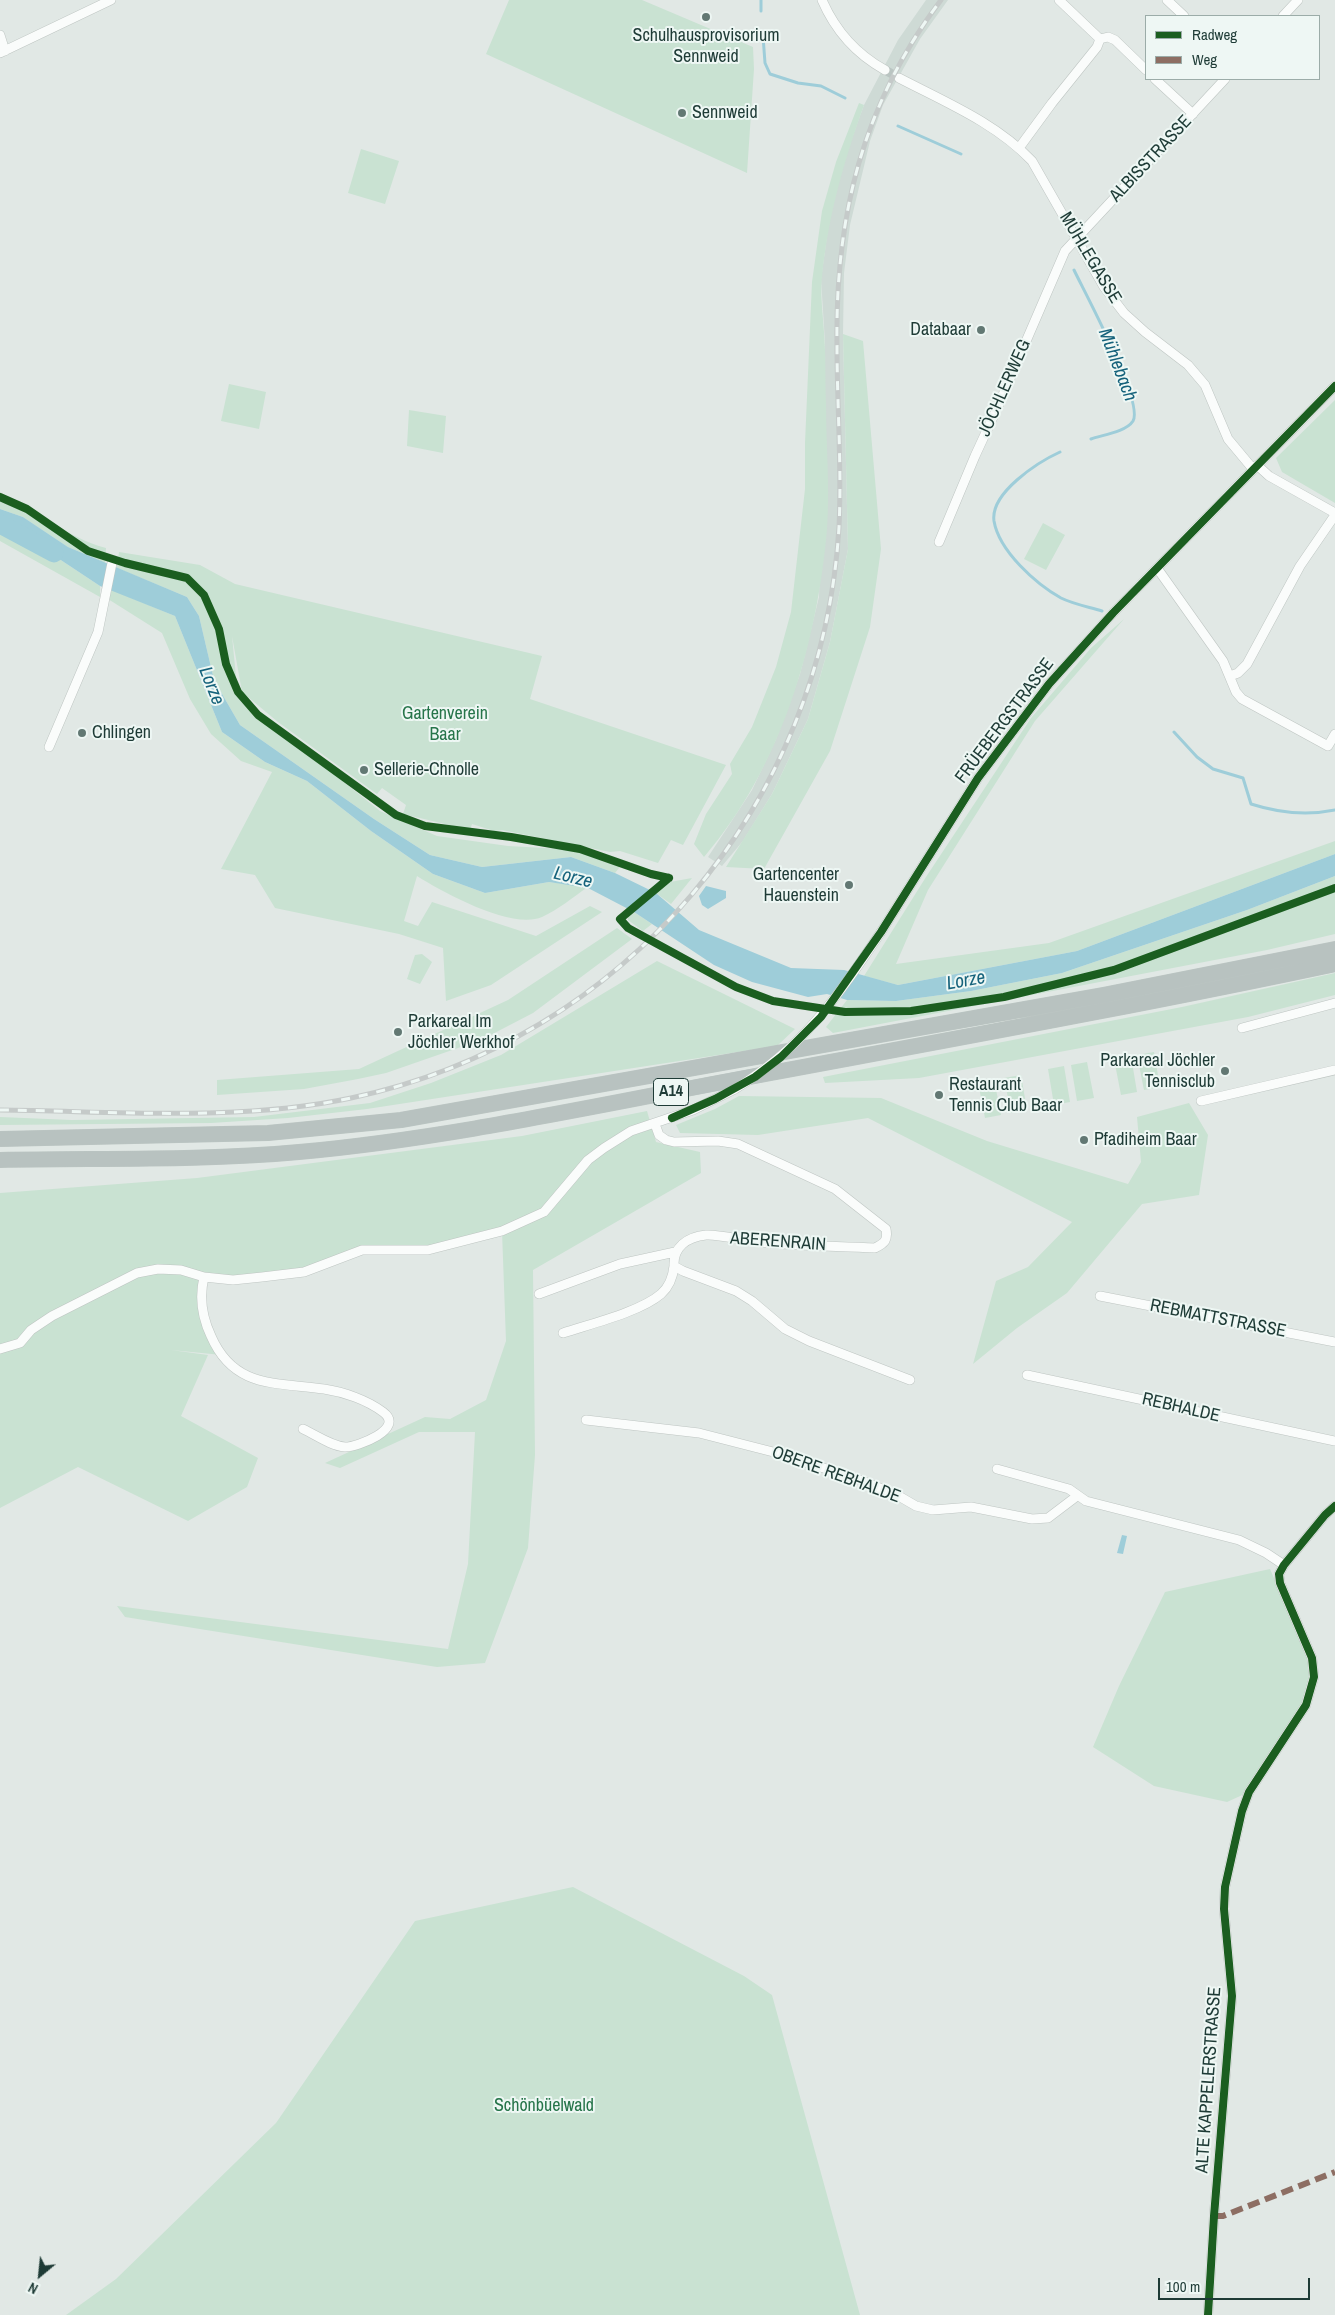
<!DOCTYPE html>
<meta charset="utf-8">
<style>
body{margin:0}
#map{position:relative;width:1335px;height:2315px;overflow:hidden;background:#e1e8e5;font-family:"Archivo Narrow",sans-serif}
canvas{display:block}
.legend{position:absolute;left:1145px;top:15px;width:175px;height:65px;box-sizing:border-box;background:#eef7f4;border:1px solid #9baca8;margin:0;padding:6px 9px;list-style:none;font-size:15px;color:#1e3b36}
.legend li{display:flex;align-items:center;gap:10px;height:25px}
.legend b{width:25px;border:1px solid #9baca8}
.north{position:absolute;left:15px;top:2250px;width:50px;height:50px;-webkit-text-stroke:4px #eef7f4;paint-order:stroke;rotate:208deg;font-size:14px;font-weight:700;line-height:20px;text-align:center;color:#1e3b36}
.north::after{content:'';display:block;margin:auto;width:18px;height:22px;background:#1e3b36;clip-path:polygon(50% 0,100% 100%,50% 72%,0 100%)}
.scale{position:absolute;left:1158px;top:2278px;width:152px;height:22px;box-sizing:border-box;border:2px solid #1e3b36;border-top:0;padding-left:6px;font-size:15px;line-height:18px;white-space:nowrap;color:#1e3b36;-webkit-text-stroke:4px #eef7f4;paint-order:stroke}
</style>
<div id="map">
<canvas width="1335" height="2315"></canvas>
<ul class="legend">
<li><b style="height:6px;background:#1b5e20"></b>Radweg</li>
<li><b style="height:6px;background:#8d6e63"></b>Weg</li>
</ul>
<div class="north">N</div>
<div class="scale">100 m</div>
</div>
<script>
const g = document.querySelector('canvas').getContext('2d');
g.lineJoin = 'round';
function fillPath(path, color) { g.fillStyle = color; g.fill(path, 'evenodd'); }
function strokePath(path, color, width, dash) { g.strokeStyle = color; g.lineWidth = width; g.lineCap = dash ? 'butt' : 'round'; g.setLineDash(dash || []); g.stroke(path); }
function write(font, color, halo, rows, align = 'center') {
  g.font = font + ' "Archivo Narrow",sans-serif'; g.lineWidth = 4; g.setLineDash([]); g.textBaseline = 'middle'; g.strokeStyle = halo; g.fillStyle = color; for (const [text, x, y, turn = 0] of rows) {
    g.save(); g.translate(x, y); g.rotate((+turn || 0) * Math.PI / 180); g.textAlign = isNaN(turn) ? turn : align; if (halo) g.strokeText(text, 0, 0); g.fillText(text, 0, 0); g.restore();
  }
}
fillPath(new Path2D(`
 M926 0H948L920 39 883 105 870 141 850 225 844 273 843 334 848 549 830 642 808 719 772 794 743 841 722 866 708 857 752 790 776 739 800 674 819 597 825 343 821 279 830 214 842 165 864 105 898 40Z`), '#cedad5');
fillPath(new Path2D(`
 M509 0H642L753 47 754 69 747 173 486 54Z
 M859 103 864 105C844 161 828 216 822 277 820 294 823 314 824 332 826 356 825 379 826 403 826 444 830 489 827 529 817 645 781 768 704 857L694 844 706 814 732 774 730 764 752 727 776 667 791 612 805 489V443L812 282 822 211 836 162Z
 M361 149 399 161 385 204 348 193Z
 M843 334 863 341 881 549 870 627 830 751 764 869 726 867 772 794 808 719 830 642 848 549Z
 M229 384 266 392 259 429 221 421Z
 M1335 400V503L1282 472 1276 458Z
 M409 410 446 416 443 453 407 446Z
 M0 493C35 510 68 538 106 548L105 563 68 547 23 517 0 509Z
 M1043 523 1065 535 1046 570 1024 559Z
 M0 526 26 537 100 586V597L0 541Z
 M119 552 200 565 235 584 542 656 530 699 726 765 683 845 671 840 658 863 620 851 610 852 502 830 494 831 472 824 470 830 403 814 406 805 382 788 377 794 278 722 242 692 232 636 238 697 380 811 414 826 437 836 508 846 581 850 623 863 615 873 571 857 482 867 430 855 374 819 240 725 214 680 199 616 187 597 117 568Z
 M112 590 175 616 222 732 265 762 307 781 371 831 433 874 485 893 549 882 588 887C573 897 558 910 542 917 512 930 444 893 417 876L404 921 418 926 432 902 536 936 590 906 602 912 491 985 446 1001 443 948 399 934 275 908 255 875 221 869 272 772 241 761 211 734 190 699 162 633 108 599Z
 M1124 619 1035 721 928 890 896 964 1049 943 1335 841V854L1077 951 898 985 864 976 926 877 1031 718 1091 648Z
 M1335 876V934L1267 950 833 1033 826 1027 847 1000 896 1001 971 991 1062 973 1247 910Z
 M692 878 671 904 656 893 670 882Z
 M634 912 652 924 643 931 628 920V917Z
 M617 928 632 939 533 1013 481 1040 386 1073 358 1079 304 1089 217 1095V1080L359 1069 508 1000Z
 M422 954 432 962 420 984 407 979 415 955Z
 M657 961 795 1029 777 1046 367 1109 288 1118 211 1123 0 1125V1117L72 1120 254 1117 370 1103 431 1083 501 1055Z
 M1335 973V995L1248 1017 919 1078 825 1083 823 1077 1182 1007Z
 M1154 1052 1160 1087 1144 1090 1137 1055Z
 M1131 1056 1137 1092 1121 1095 1114 1059Z
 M1087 1062 1094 1098 1077 1101 1071 1065Z
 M1064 1066 1070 1102 1054 1105 1048 1069Z
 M1021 1075 1027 1110 1011 1113 1004 1078Z
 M994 1079 1001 1115 985 1118 978 1082Z
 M739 1096 881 1098 987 1141 1128 1184 1141 1162 1137 1117 1189 1103 1208 1135 1199 1195 1142 1204 1067 1293 1017 1328 973 1364 996 1281 1028 1267 1072 1222 868 1118 758 1135 680 1133 676 1125 715 1109Z
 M647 1111 656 1142 700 1152 701 1173 533 1270 535 1455 528 1548 485 1663 437 1667 125 1617 117 1606 448 1649 468 1564 475 1432H419L340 1468 325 1463 425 1417 450 1419 486 1400 506 1341 502 1231 448 1245 362 1250 304 1272 204 1277 202 1309 222 1355 171 1350 208 1355 181 1416 258 1458 247 1487 188 1521 78 1467 0 1508V1193L197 1178 522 1136Z
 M1270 1569 1317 1678 1249 1792 1227 1802 1154 1786 1093 1747 1119 1686 1165 1592Z
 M573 1887 744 1976 772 1995 860 2315H66L116 2279 276 2123 415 1921Z`), '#c9e2d2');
fillPath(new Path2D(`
 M0 509 23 517 68 547 187 597 199 616 214 680 240 725 374 819 430 855 482 867 571 857 615 873 656 893 699 930 791 968 844 970 898 985 1077 951 1335 854V876L1247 910 1062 973 971 991 896 1001 847 1000 827 994 808 997 752 982 714 965 634 912 588 888 549 882 485 893 433 874 371 831 307 781 265 762 222 732 175 616 100 586 26 537 0 526Z
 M706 886 726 891V898L708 909 702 905 699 896Z
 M1122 1535 1127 1536 1123 1554 1117 1553Z`), '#9ecdd9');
strokePath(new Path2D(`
 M761 0V11
 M763 36 765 63 770 74 798 83 821 86 845 98
 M898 126 961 154
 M1074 270C1085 293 1144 402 1133 421 1126 432 1102 435 1091 439
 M1060 452C1038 462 990 493 994 521 999 551 1036 584 1061 598 1073 604 1089 607 1102 611
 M1174 732 1197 757 1213 769 1243 778 1251 804C1279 813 1306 816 1335 810`), '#9ecdd9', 3);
strokePath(new Path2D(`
 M0 524 54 553`), '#9ecdd9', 19);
strokePath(new Path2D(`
 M885 70 899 78`), '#bac5c2', 9, [9, 4.5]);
const minor = new Path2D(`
 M822 0C835 30 856 54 885 70
 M1059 0 1100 39 1108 37 1115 40 1146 70
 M1167 0 1184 16
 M1283 16 1298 0
 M0 35 5 51
 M0 53 111 0
 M899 78C945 102 996 123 1032 161L1104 287 1124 313 1145 332 1188 365 1205 385 1228 439 1253 469
 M1155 79 1193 114
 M1019 148 1052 103 1097 47 1100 39
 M1257 465 1269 476 1335 513
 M939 542 975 456 999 404 1065 251 1225 79
 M1157 568 1223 661 1236 692 1242 699 1328 746 1335 734
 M1230 676 1238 673 1247 664 1300 566 1335 515
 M49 747 98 632 112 563
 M881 932 978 778 1049 684 1113 613 1335 386
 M1242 1028 1335 1003
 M1201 1101 1335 1070
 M655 1124 659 1135 666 1140 674 1142 718 1141 738 1144 835 1189 886 1229C888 1240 885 1243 875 1248 837 1246 798 1246 759 1242 744 1241 719 1234 706 1235 687 1237 673 1247 674 1266L683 1271 736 1291 752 1301 785 1329 809 1341 910 1380
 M204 1277C199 1298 202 1317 211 1336 234 1389 276 1382 324 1389 344 1392 367 1400 383 1412 406 1429 357 1447 345 1447 331 1446 316 1435 303 1429
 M539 1294 620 1264 675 1252
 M1100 1296 1335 1342
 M563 1333C590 1324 640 1312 661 1294 669 1287 673 1276 674 1266
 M0 1349 20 1343 31 1330 52 1316 137 1273 158 1269 181 1270 204 1277 233 1280 262 1277 304 1272 362 1250H428L502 1231 544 1212 588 1160 604 1148 631 1131 693 1110 735 1089
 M1027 1375 1335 1441
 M586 1420 699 1433 781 1454 857 1479 897 1495 916 1506 933 1510 971 1507 1032 1519 1048 1518 1077 1496
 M997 1469 1069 1489 1086 1501 1239 1540 1266 1553 1284 1565
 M1208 2315 1214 2216 1232 1996 1224 1909 1225 1887 1242 1811 1249 1792 1306 1705 1314 1677 1312 1658 1280 1583 1279 1574 1284 1565 1325 1515 1335 1506`);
const motorway = new Path2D(`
 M0 1139 268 1133 401 1120 1104 995 1335 949
 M0 1160C100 1158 200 1161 299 1152 452 1138 603 1104 755 1076 948 1040 1142 1005 1335 964`);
strokePath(minor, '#bec5c2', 10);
strokePath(motorway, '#bbc5c2', 16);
strokePath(minor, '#fafcfb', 9);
strokePath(motorway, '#b8c2c0', 15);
const rail = new Path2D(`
 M0 1110C115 1111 238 1122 351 1098 624 1041 823 804 839 527 842 467 837 407 837 346 835 217 862 105 941 0`);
strokePath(rail, '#c5cac9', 5);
strokePath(rail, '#eef7f4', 3, [9]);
const minorBridge = new Path2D(`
 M735 1089C804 1047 837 997 881 932`);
strokePath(minorBridge, '#bec5c2', 10, []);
strokePath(minorBridge, '#fafcfb', 9);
strokePath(new Path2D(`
 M1214 2216H1223L1335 2172`), '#8d6e63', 6, [12, 6]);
strokePath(new Path2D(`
 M0 497 27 509 88 551 125 563 187 578 204 595 219 629 226 664 238 692 258 715 396 815 425 826 511 837 580 849 651 874 669 878
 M669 878 620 919 628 928 736 987 773 1001 845 1012 911 1011 1004 997 1114 970 1335 888
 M672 1118 715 1099 755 1077 781 1057 821 1017 881 932 978 778 1049 684 1113 613 1335 386
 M1208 2315 1214 2216 1232 1996 1224 1909 1225 1887 1242 1811 1249 1792 1306 1705 1314 1677 1312 1658 1280 1583 1279 1574 1284 1565 1325 1515 1335 1506`), '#1b5e20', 8);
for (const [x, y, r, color] of [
 [706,17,5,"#627873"],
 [682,113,5,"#627873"],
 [981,330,5,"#627873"],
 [82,733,5,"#627873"],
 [364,770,5,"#627873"],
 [849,885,5,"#627873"],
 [398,1032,5,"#627873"],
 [1225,1071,5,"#627873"],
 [939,1095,5,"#627873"],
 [1084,1140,5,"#627873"]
]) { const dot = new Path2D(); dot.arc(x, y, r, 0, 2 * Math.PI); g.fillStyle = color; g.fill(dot); strokePath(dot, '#eef7f4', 2); }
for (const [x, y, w] of [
 [671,1092,35]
]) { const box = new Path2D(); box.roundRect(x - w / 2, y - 13.5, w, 27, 4); g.fillStyle = '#eef7f4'; g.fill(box); strokePath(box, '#1e3b36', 1); }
write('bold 16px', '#1e3b36', null, [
 ["A14",671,1092]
]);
write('18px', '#1e3b36', '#eef7f4', [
 ["Schulhausprovisorium",706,36,"center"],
 ["Sennweid",706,57,"center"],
 ["Sennweid",692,113],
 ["Databaar",971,330,"right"],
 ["Chlingen",92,733],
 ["Sellerie-Chnolle",374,770],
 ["Gartencenter",839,875,"right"],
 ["Hauenstein",839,896,"right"],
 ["Parkareal Im",408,1022],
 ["Jöchler Werkhof",408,1043],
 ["Parkareal Jöchler",1215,1061,"right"],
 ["Tennisclub",1215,1082,"right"],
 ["Restaurant",949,1085],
 ["Tennis Club Baar",949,1106],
 ["Pfadiheim Baar",1094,1140]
], 'left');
write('18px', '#1e3b36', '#eef7f4', [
 ["ALBISSTRASSE",1151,159,-47],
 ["MÜHLEGASSE",1090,258,59],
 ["JÖCHLERWEG",1005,388,-66],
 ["FRÜEBERGSTRASSE",1005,721,-53],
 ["ABERENRAIN",778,1242,4],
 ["REBMATTSTRASSE",1218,1319,11],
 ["REBHALDE",1181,1408,13],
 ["OBERE REBHALDE",836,1475,20],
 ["ALTE KAPPELERSTRASSE",1209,2080,-86]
]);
write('18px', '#26754a', '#eef7f4', [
 ["Gartenverein",445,714],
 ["Baar",445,735],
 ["Schönbüelwald",544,2106]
]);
write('italic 19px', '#15627b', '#eef7f4', [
 ["Mühlebach",1117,365,69],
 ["Lorze",211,686,68],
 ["Lorze",573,878,14],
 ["Lorze",966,981,-10]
]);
</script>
